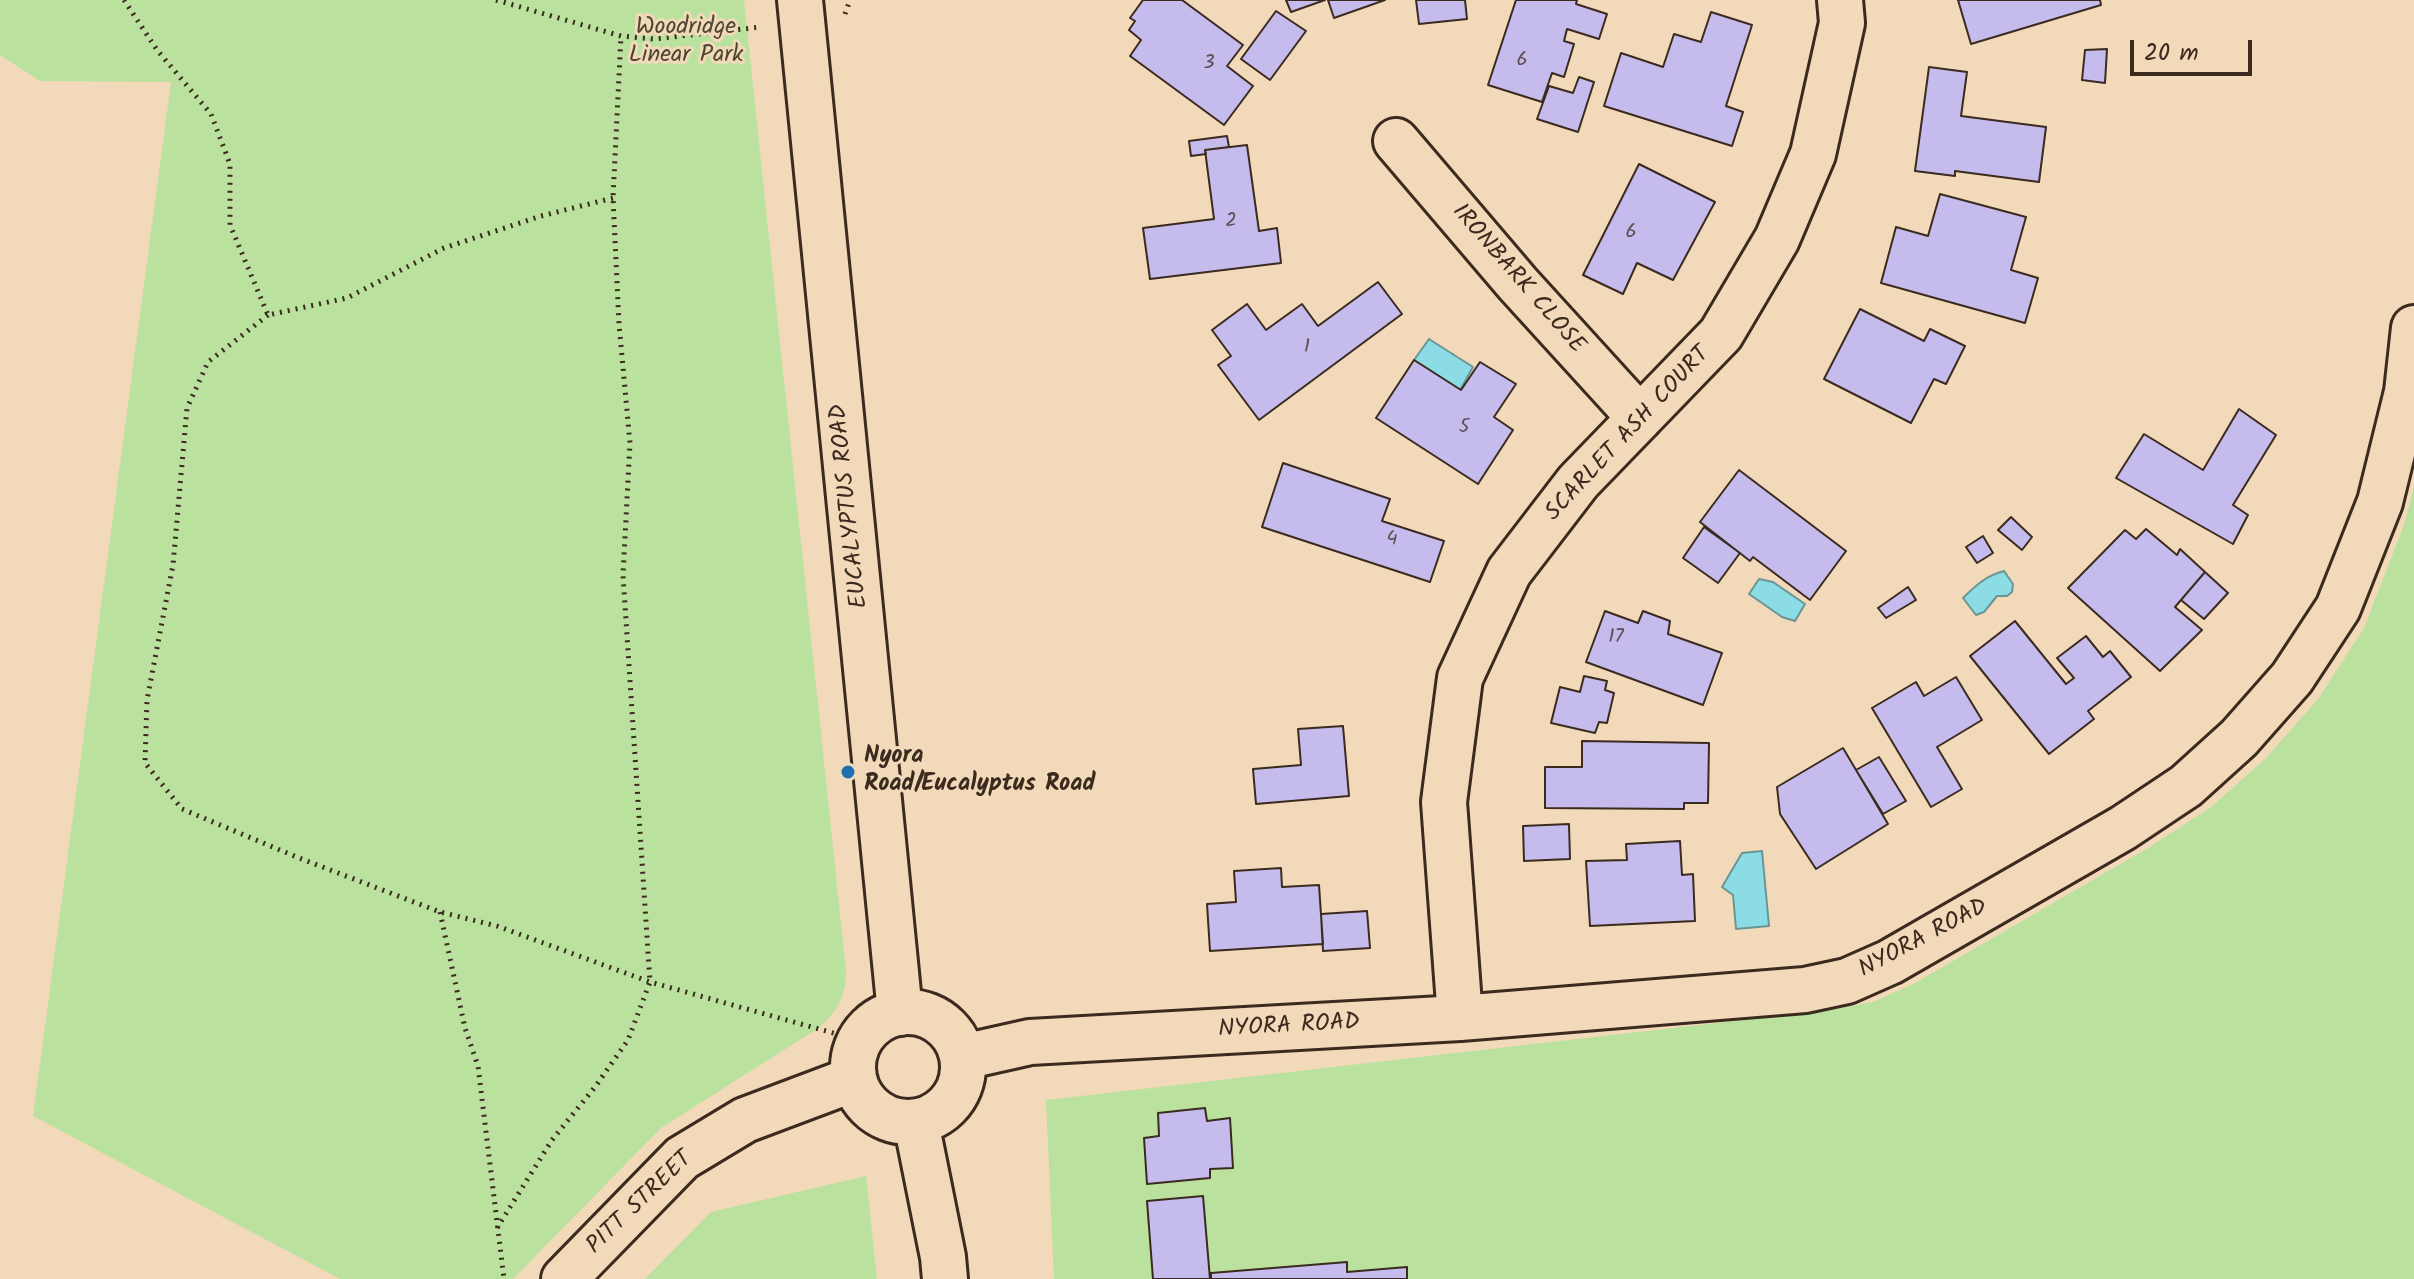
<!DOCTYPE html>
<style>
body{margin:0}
#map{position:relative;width:2414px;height:1279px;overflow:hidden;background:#f2d9ba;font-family:Kalam,sans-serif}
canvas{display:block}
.scale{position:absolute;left:2130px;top:40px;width:122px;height:36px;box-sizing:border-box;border:4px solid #3b2a1e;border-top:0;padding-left:10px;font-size:24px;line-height:28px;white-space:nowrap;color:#3b2a1e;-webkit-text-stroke:6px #f2d9ba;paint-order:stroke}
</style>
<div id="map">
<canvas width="2414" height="1279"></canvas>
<div class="scale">20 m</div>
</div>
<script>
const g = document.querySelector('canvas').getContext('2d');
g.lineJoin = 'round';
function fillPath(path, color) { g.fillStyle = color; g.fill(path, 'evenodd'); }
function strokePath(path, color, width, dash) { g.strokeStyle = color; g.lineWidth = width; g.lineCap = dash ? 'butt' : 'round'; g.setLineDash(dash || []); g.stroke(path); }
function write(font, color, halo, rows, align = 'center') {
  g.font = font + ' Kalam,sans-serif'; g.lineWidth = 6; g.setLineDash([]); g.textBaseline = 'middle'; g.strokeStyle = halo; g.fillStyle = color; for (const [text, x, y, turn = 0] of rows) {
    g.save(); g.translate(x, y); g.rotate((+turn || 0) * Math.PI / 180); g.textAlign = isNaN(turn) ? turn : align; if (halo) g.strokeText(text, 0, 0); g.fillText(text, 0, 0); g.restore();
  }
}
fillPath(new Path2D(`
 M0 0H744L846 971C846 996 838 1010 820 1027L661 1128 513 1279H340L33 1116 171 82 40 81 0 55Z
 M2414 486V1279H1054L1046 1100 1830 1010 1873 1002 1915 983 2148 848 2211 807 2265 759 2318 699 2364 628 2405 522Z
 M866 1176 877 1279H645L711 1212Z`), '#bae29e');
const water = new Path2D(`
 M1429 339 1473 367 1460 390 1414 360Z
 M2004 571 2013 584 2012 592 2007 596H1997L1984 612 1976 615 1963 598C1975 586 1987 575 2004 571Z
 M1759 579 1773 582 1805 604 1795 621 1782 617 1749 594Z
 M1762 851 1769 926 1736 929 1733 895 1722 887 1742 853Z`);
fillPath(water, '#8bdce4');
strokePath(water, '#6b9595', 2);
const building = new Path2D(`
 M1143 0H1182L1243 45 1227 66 1253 86 1224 125 1130 56 1141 40 1129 30 1135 21 1130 18Z
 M1286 0H1325L1291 12Z
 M1328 0H1385L1334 18Z
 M1416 0H1465L1467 19 1419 24Z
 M1516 0H1577L1576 4 1607 14 1599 39 1567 29 1564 41 1574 44 1564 77 1552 73 1542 102 1488 85Z
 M1958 0H2100L2101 5 1971 44Z
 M1276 11 1306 31 1270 80 1241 59Z
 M1711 12 1752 25 1726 106 1743 112 1732 146 1604 106 1621 53 1663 67 1674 34 1701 42Z
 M2107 49 2105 83 2082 80 2085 50Z
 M1929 67 1967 72 1961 116 2046 127 2039 182 1955 171V176L1915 171Z
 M1579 77 1594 82 1578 132 1537 119 1549 86 1573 93Z
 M1227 136 1229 147 1205 150 1206 154 1191 156 1189 141Z
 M1247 145 1259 231 1277 228 1281 263 1150 279 1143 228 1214 219 1205 150Z
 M1639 164 1715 202 1673 280 1637 263 1623 294 1583 275Z
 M1940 194 2026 217 2011 270 2038 278 2025 323 1881 283 1896 227 1928 236Z
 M1378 282 1402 314 1259 420 1218 365 1231 356 1212 330 1247 304 1266 330 1302 304 1318 326Z
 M1860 309 1924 341 1930 329 1965 346 1946 384 1934 379 1911 423 1824 379Z
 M1414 360 1461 390 1480 362 1516 384 1494 417 1513 430 1478 484 1376 418Z
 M2239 409 2276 435 2233 505 2248 515 2233 544 2116 478 2144 434 2203 470Z
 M1283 463 1390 499 1382 521 1444 541 1430 582 1262 527Z
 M1739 470 1846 551 1810 600 1753 557 1750 561 1700 522Z
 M2011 517 2032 537 2022 550 1998 530Z
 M1704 527 1740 553 1718 583 1683 558Z
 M2146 529 2177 555 2180 549 2205 572 2175 607 2202 630 2160 671 2068 588 2125 530 2136 539Z
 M1983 536 1993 553 1977 563 1966 547Z
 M2205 572 2228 593 2204 619 2181 600Z
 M1908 587 1916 600 1886 618 1878 608Z
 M1605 611 1638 623 1643 611 1670 621 1668 634 1722 653 1703 705 1586 662Z
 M2015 621 2066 684 2074 678 2057 658 2086 636 2103 657 2110 651 2131 677 2088 711 2094 719 2049 754 1970 656Z
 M1584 676 1607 681 1605 690 1614 693 1607 723 1599 722 1595 733 1551 723 1560 687 1580 692Z
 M1956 677 1982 720 1937 747 1962 789 1931 807 1872 708 1916 682 1924 696Z
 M1343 726 1349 796 1256 804 1253 769 1301 765 1298 729Z
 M1582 741 1709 743 1708 803H1684V809L1545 808V767H1582Z
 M1843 748 1888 824 1816 869 1780 814 1777 787Z
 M1879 757 1906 801 1883 814 1856 770Z
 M1569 824 1570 859 1524 861 1523 826Z
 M1680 841 1682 875 1693 874 1695 921 1590 926 1586 861 1627 860 1626 844Z
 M1281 868 1282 887 1319 885 1323 944 1210 951 1207 904 1236 902 1234 871Z
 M1367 911 1370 948 1323 951 1321 914Z
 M1205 1108 1207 1121 1230 1118 1233 1168 1210 1169V1178L1147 1184 1144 1138 1159 1136 1158 1113Z
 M1203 1196 1210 1279H1153L1147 1201Z
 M1347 1262V1272L1407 1267V1279H1211V1273Z`);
fillPath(building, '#c5bbed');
strokePath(building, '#3b2a1e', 2);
const minor = new Path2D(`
 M1396 141 1518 284 1640 418
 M1460 1018 1444 802 1460 678 1509 572 1578 482 1721 334 1777 239 1813 154 1842 23 1840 0
 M963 1057 1030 1042 1460 1018 1805 990 1847 981 1890 962 2123 828 2186 786 2239 738 2292 678 2338 608 2380 502 2407 392 2414 328`);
const tertiary = new Path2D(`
 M800 0 900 1013
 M853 1067a55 55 0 1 1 110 0a55 55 0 1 1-110 0Z
 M916 1122 943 1257 945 1279
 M564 1279 682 1158 745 1120 854 1079`);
strokePath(minor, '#3b2a1e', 50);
strokePath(tertiary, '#3b2a1e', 50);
strokePath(new Path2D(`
 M124 0 157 50 211 114 230 164V225L268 315 347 298 444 248 541 216 613 198
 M496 0 621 36 654 39 761 27
 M845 14 850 0
 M268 315 208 362 187 408 173 565 147 700 145 763 182 809 299 858 440 912 497 926 650 982 844 1036
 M440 912 465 1028 478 1066 504 1279
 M497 1228 552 1140 595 1087 628 1040 650 982 623 575 630 443 619 324 613 198 621 36`), '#3b2a1e', 5, [2, 6]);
strokePath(minor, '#f2d9ba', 44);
strokePath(tertiary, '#f2d9ba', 44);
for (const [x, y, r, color] of [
 [848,772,8,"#1f6fb2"]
]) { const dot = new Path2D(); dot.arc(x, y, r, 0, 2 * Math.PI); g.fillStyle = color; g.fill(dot); strokePath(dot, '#f2d9ba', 3); }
write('20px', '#5e4e52', null, [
 ["6",1522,62],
 ["3",1209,65],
 ["2",1231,223],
 ["6",1631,234],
 ["1",1307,349],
 ["5",1464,429],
 ["4",1392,541],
 ["17",1616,639]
]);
write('24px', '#4e4631', '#f2d9ba', [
 ["Woodridge",686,29],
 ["Linear Park",686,57]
]);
write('24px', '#3b2a1e', '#f2d9ba', [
 ["IRONBARK CLOSE",1517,280,49],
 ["SCARLET ASH COURT",1629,435,-47],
 ["EUCALYPTUS ROAD",851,506,-96],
 ["NYORA ROAD",1924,940,-28],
 ["NYORA ROAD",1289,1028,-3],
 ["PITT STREET",641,1204,-44]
]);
write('bold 24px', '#3b2a1e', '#f2d9ba', [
 ["Nyora",864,758],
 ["Road/Eucalyptus Road",864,786]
], 'left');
</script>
